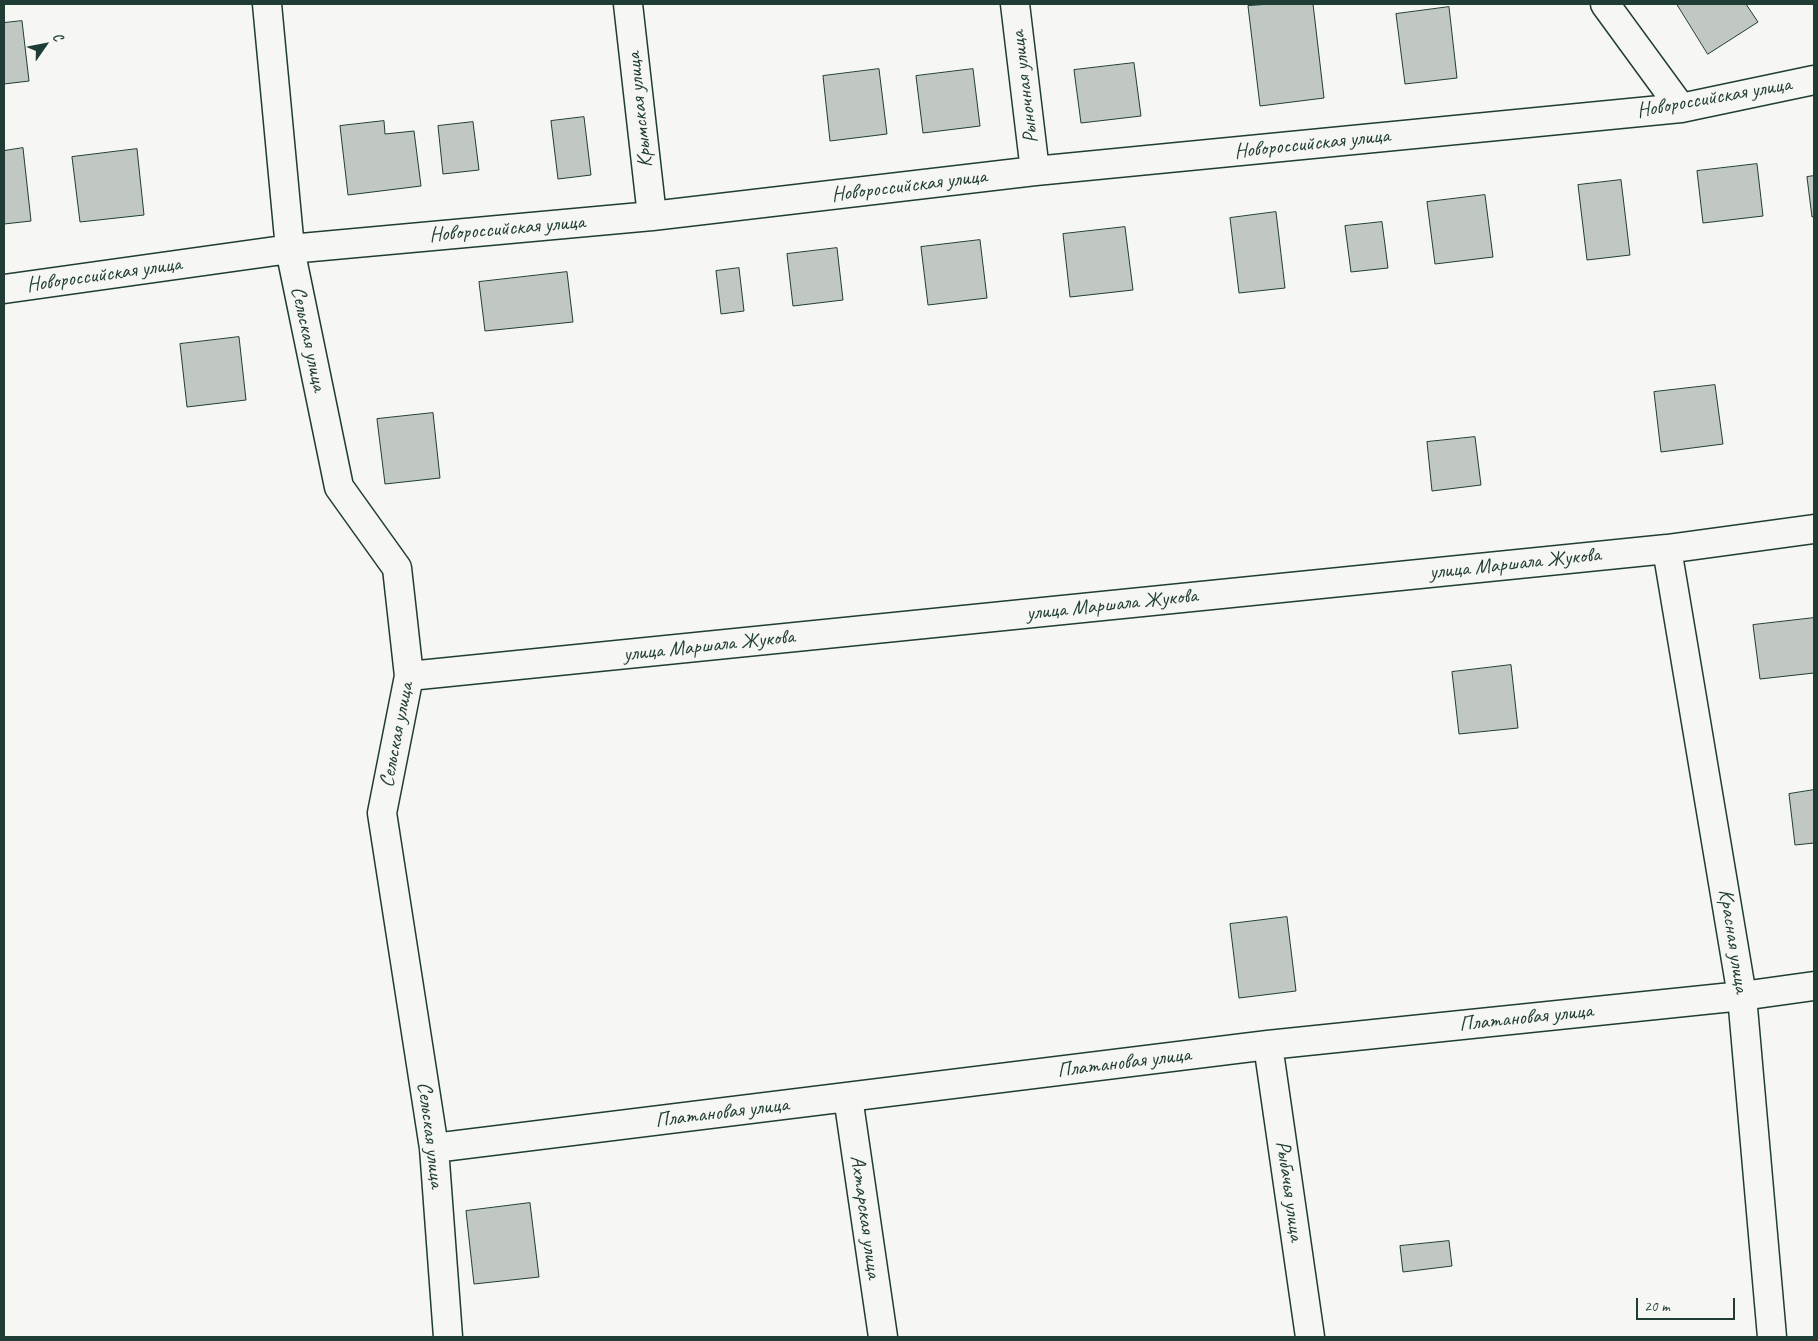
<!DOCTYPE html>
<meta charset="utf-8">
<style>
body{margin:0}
#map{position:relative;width:1818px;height:1341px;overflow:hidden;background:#f6f6f2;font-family:Caveat,sans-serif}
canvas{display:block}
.frame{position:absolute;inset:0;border:5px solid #1f3d34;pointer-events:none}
.north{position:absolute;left:20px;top:20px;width:50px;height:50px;-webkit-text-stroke:4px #f6f6f2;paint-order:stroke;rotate:57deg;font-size:14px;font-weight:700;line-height:20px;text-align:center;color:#1f3d34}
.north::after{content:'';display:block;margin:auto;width:18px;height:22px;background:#1f3d34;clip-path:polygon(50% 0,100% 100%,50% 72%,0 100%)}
.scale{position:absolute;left:1636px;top:1298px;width:99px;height:22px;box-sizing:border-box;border:2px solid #1f3d34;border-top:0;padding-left:6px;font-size:15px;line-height:18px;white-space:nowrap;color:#1f3d34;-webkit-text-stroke:4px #f6f6f2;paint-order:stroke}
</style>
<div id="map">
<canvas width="1818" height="1341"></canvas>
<div class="frame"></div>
<div class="north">С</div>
<div class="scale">20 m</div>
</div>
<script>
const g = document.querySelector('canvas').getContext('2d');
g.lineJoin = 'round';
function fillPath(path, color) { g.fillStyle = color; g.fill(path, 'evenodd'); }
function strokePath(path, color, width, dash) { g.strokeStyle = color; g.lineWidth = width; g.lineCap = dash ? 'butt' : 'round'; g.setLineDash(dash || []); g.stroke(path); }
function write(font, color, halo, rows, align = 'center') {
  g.font = font + ' Caveat,sans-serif'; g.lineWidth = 4; g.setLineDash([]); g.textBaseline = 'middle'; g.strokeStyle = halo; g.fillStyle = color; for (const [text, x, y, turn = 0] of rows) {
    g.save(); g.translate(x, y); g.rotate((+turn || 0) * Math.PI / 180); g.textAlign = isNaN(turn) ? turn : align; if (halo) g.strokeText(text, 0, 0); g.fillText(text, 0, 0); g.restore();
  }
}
const building = new Path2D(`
 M1271 4H1313L1324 98 1260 106 1248 6Z
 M1677 4H1746L1758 22 1708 54Z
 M1449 7 1457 78 1405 84 1396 14Z
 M22 21 29 81 4 84V23Z
 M1134 63 1141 116 1081 123 1074 70Z
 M879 69 887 134 830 141 823 76Z
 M973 69 980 126 923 133 916 76Z
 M584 117 591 175 558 179 551 121Z
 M384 121 385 134 414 131 421 186 348 195 340 126Z
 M473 122 479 170 443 174 438 126Z
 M23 148 31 221 4 224V151Z
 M137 149 144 215 80 222 72 157Z
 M1757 164 1763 216 1703 223 1697 171Z
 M1814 176V216L1812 217 1807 177Z
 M1621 180 1630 255 1587 260 1578 185Z
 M1485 195 1493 257 1435 264 1427 202Z
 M1276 212 1285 288 1239 293 1230 218Z
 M1382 222 1388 268 1351 272 1345 226Z
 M1125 227 1133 290 1070 297 1063 234Z
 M980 240 987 298 928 305 921 247Z
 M837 248 843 300 793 306 787 254Z
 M739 268 744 311 721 314 716 271Z
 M567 272 573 322 485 331 479 282Z
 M239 337 246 400 187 407 180 344Z
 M1715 385 1723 444 1661 452 1654 392Z
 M433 413 440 478 385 484 377 419Z
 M1475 437 1481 485 1432 491 1427 442Z
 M1814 618V673L1760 679 1753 625Z
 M1511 665 1518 728 1459 734 1452 672Z
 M1814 790V843L1795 845 1789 794Z
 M1287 917 1296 991 1239 998 1230 924Z
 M530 1203 539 1277 474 1284 466 1211Z
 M1449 1241 1452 1266 1403 1272 1400 1246Z`);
fillPath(building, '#c1c8c3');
strokePath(building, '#1f3d34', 1);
const minor = new Path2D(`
 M267 4 290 249 339 487 397 568 409 676 382 813 434 1148 448 1337
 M628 4 652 216
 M1015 4 1035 171
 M1605 4 1681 108
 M4 289 290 249 652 216 1035 171 1681 108 1814 80
 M1667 549 1742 996 1772 1337
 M409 676 1667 549 1814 529
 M1268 1045 1310 1337
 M848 1097 883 1337
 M434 1148 1268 1045 1742 996 1814 986`);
strokePath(minor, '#1f3d34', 31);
strokePath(minor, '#f6f6f2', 28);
write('21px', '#1f3d34', '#f6f6f2', [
 ["Рыночная улица",1025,87,-97],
 ["Новороссийская улица",1714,98,-10],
 ["Крымская улица",640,110,-96],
 ["Новороссийская улица",1312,144,-6],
 ["Новороссийская улица",909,186,-7],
 ["Новороссийская улица",507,229,-5],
 ["Новороссийская улица",104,275,-8],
 ["Сельская улица",308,339,78],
 ["улица Маршала Жукова",1515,564,-6],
 ["улица Маршала Жукова",1112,605,-6],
 ["улица Маршала Жукова",709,646,-6],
 ["Сельская улица",397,735,-79],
 ["Красная улица",1733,941,81],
 ["Платановая улица",1526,1018,-6],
 ["Платановая улица",1124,1063,-7],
 ["Платановая улица",722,1113,-7],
 ["Сельская улица",430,1135,83],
 ["Рыбачья улица",1289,1191,82],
 ["Ахтарская улица",865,1217,82]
]);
</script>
